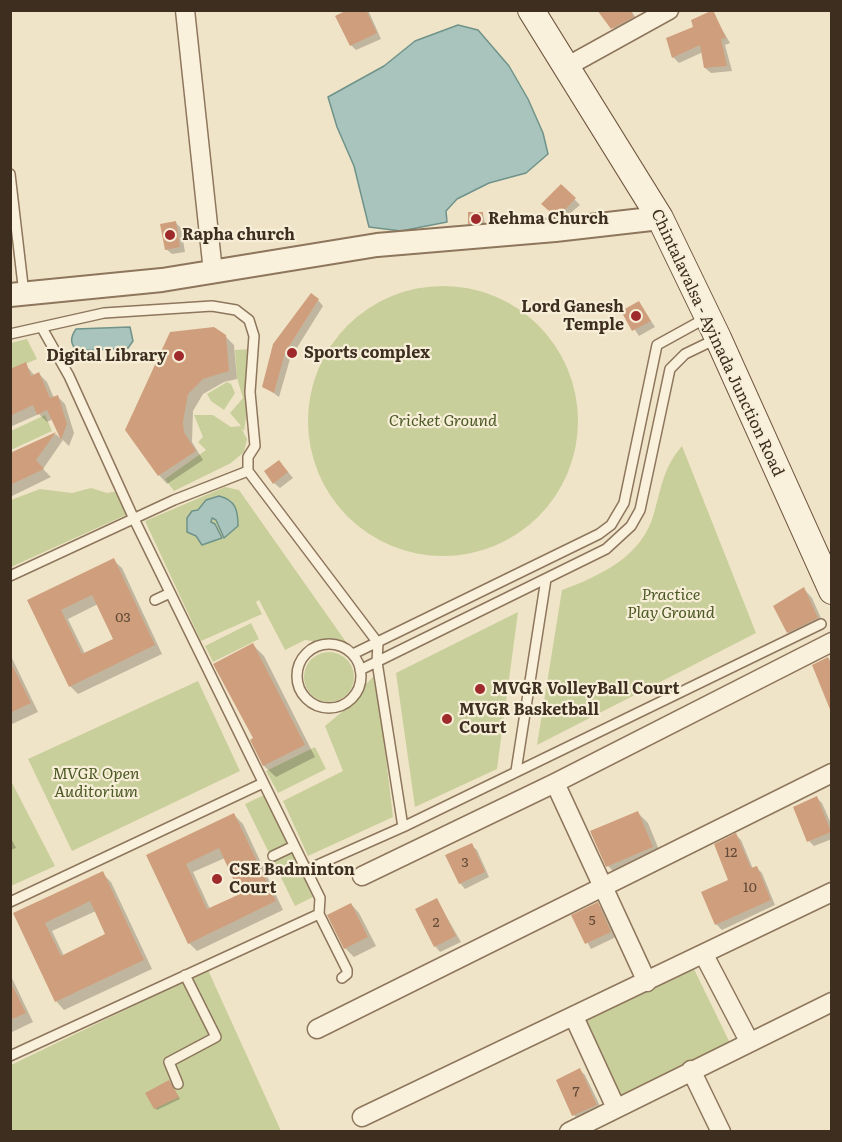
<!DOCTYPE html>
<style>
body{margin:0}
#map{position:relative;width:842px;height:1142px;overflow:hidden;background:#f0e4c8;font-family:Literata,serif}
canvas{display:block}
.frame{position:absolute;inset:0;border:12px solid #3d2e20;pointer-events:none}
</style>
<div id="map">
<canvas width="842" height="1142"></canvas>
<div class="frame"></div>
</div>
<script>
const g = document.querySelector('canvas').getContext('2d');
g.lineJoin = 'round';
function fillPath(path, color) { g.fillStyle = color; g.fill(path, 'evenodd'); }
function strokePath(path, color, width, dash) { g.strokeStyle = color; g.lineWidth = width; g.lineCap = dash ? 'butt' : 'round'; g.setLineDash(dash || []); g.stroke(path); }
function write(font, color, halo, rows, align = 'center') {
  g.font = font + ' Literata,serif'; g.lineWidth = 4.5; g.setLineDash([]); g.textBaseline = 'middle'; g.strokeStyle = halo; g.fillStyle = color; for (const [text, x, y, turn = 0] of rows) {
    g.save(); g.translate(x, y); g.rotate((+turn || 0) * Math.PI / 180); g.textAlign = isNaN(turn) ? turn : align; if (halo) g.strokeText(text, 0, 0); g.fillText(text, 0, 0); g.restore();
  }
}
fillPath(new Path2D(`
 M308 421a135 135 0 1 1 270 0a135 135 0 1 1-270 0Z
 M27 339 37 359 11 370V343Z
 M250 349 249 397 244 431 241 428 247 439 244 452 231 463 174 491 165 479 206 450 198 442 203 437 194 415H213L231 427 241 426 230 413 243 398 237 378 235 350Z
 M227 382 231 384 235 393 224 410 211 401 207 394Z
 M45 415 52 431 11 450V431Z
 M682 446 756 633 537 745 562 590C600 576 643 556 654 513 662 486 663 468 682 446Z
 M225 487 239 490 346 642 342 645 305 640 285 650 259 600 256 602 262 614 201 641 145 521Z
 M91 488 107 493 118 491 128 514 11 567V500L40 489 72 493Z
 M518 612 506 702 508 707 505 708 497 769 415 807 396 673Z
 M251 623 259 639 213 662 205 646Z
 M304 677a25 25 0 1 1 50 0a25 25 0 1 1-50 0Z
 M376 674 393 817 308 856 283 801 343 771 325 726 349 706 362 688Z
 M198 681 240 771 72 851 28 759Z
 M315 747 326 769 278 793 266 771Z
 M10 779 55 866 11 886H10Z
 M264 795 313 897 295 906 245 804Z
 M693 967 730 1043 619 1097 583 1022Z
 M208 970 281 1131 11 1132V1065Z`), '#c9cf9b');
const water = new Path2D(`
 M458 25 478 30 509 66 528 99 543 133 548 154 526 173 489 183 457 199 446 211 447 222 401 231 369 227 354 166 337 127 328 97 384 66 415 41Z
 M130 327 133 341 128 348 77 351C70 343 70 338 76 329Z
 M219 496C236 500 238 511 238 526L224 538 216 520 212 518 211 522 215 524 222 538 202 545 196 536 187 532V518L192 511 198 510 206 500Z`);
fillPath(water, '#a9c4bc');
strokePath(water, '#6f938a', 1.5);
fillPath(new Path2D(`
 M351 10H368L381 39 356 50 351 45Z
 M602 10H631L638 22 617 34Z
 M712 12 730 43 725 45 732 71 711 73 705 68 703 52 679 63 673 57 695 28Z
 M561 186 580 205 561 221 544 204Z
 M483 214 485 224 469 223Z
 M175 222 181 228 185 252 172 254 166 249Z
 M318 300 323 306 290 359 279 397 264 386Z
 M639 303 655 327 639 336 623 312Z
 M171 333 225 336 234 345 237 379 224 382 203 394 193 411 192 442 203 460 167 484 159 475Z
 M25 364 35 376 39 374 47 382 54 398 57 396 65 404 74 433 69 446 63 440 43 469 51 477 10 497V453L56 434 62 440 53 419 47 422 39 414 10 427V370Z
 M279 461 293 478 280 488 274 483Z
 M113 560 122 568 162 654 78 694 70 686 29 600ZM98 604 115 640 85 654 68 619Z
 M804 589 812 598 825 627 797 640 788 632Z
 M253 645 264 656 315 757 276 777 264 766 252 740 255 739Z
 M10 654 38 712 12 724 10 723Z
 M828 658 832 662V709L814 666Z
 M817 798 822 803 832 826V839L814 846 809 841Z
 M638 813 648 823 662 857 618 876 608 866 592 832Z
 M234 815 243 824 283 910 197 951 189 943 148 856ZM225 858 242 895 210 909 193 872Z
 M736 835 741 840 753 869 756 867 762 873 775 905 722 930 717 925 703 893 730 881Z
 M10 836 16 848 10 850Z
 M471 845 477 850 489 877 465 889 460 883Z
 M102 873 111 882 152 969 64 1010 56 1001 15 914ZM96 911 107 935 64 956 52 931Z
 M437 900 461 942 440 952 435 946Z
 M351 904 359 913 376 946 354 957 345 948 329 915Z
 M597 904 603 909 616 937 591 949 573 916Z
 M10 974 33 1022 10 1033Z
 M580 1070 585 1075 602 1110 579 1121 574 1115 558 1081Z
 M171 1084 180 1099 157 1110 155 1108Z`), '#0003');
fillPath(new Path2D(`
 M347 10H366L377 33 350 46 335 16Z
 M597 10H630L634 17 611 29Z
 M713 10 726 38 721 39 727 66 704 68 700 45 672 58 666 38 693 27 691 20Z
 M561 184 576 198 559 216H555L541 204Z
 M468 212H483V222L468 224Z
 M176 221 180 247 165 250 160 224Z
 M311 293 319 299 285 353 274 393 262 387 273 344Z
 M639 301 651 321 632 331 621 311Z
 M214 327 226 335 229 371 203 379 188 394 183 422 184 432 196 451 158 476 125 430 170 332Z
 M26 362 31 376 39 372 50 398 58 395 67 424 61 440 47 410 37 415 33 405 10 416V369Z
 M56 432 36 460 44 469 10 485V453Z
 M279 460 288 472 273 484 264 471Z
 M114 558 155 645 69 687 27 600ZM92 595 113 639 82 654 61 610Z
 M804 587 818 618 787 633 773 606Z
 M253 643 305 745 263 766 250 740 253 738 213 664Z
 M828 657 831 665V712L812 665Z
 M10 661 31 703 10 713Z
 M817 796 831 832 807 842 793 807Z
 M638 811 653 847 606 867 590 831Z
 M234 813 276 901 188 944 146 855ZM219 848 240 894 207 909 186 864Z
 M736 833 751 868 757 866 771 900 715 925 701 892 728 880 714 844Z
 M472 843 485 872 459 884 445 855Z
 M103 871 144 960 55 1002 13 913ZM90 901 105 934 61 956 45 923Z
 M437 898 456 936 434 947 415 909Z
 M598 902 611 932 585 944 571 915Z
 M351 903 368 937 344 949 327 915Z
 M10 981 26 1013 10 1020Z
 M580 1068 597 1105 572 1116 556 1080Z
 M169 1080 179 1097 154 1109 145 1093Z`), '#cf9f7d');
const service = new Path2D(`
 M10 174 24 294
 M42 328 69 376 134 519 320 898 319 914 347 970V974L342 978
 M10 334 104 313 212 306 236 310 249 320 254 336 250 392 255 446 248 457V471L378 643 377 662 403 827 306 870
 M10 576 174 500 248 471
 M155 600 170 593
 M297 676a32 32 0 1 1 64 0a32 32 0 1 1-64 0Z
 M353 654 599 534 611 525 624 503 657 345 706 318
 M360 670 606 549 631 526 640 510 670 369 685 354 716 339
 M516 771 546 579
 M403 827 821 624
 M273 856 294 846
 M10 902 263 783
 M10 1056 319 914
 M178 1084 169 1062 216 1037 185 975`);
const minor = new Path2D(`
 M185 10 213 272
 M566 67 669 10
 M555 783 647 982
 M362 876 555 783 832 642
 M704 955 749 1041
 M574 1017 616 1108
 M317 1029 832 773
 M691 1070 721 1132
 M362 1117 832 892
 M569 1132 832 1002`);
const tertiary = new Path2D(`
 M10 295 162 280 377 245 555 230 660 218`);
const secondary = new Path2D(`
 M531 10 660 218 718 338 832 591`);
strokePath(service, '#8d765c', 12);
strokePath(minor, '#8d765c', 21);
strokePath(tertiary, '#8d765c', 26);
strokePath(secondary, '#6f573f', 28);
strokePath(service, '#faf1dc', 9);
strokePath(minor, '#faf1dc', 18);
strokePath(tertiary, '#faf1dc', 22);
strokePath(secondary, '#faf1dc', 26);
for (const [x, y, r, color] of [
 [476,219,6,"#9e2a2b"],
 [170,235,6,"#9e2a2b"],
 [636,316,6,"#9e2a2b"],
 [292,353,6,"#9e2a2b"],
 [179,356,6,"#9e2a2b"],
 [480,689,6,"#9e2a2b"],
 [447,719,6,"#9e2a2b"],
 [217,879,6,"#9e2a2b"]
]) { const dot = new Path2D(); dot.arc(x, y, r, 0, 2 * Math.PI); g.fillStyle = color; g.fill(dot); strokePath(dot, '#f7eed8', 2); }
write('14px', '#624a37', null, [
 ["03",123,618],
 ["12",731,853],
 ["3",465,863],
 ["10",750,888],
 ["5",592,921],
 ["2",436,923],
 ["7",576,1092]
]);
write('bold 16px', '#3d2e20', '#f7eed8', [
 ["Rehma Church",488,219],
 ["Rapha church",182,235],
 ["Lord Ganesh",624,307,"right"],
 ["Temple",624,325,"right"],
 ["Sports complex",304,353],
 ["Digital Library",167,356,"right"],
 ["MVGR VolleyBall Court",492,689],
 ["MVGR Basketball",459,710],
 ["Court",459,728],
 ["CSE Badminton",229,870],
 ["Court",229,888]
], 'left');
write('16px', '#3d2e20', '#f7eed8', [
 ["Chintalavalsa - Ayinada Junction Road",717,343,65]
]);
write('italic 16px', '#4d5a26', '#f7eed8', [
 ["Cricket Ground",443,421],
 ["Practice",671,595],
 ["Play Ground",671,613],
 ["MVGR Open",96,774],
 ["Auditorium",96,792]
]);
</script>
